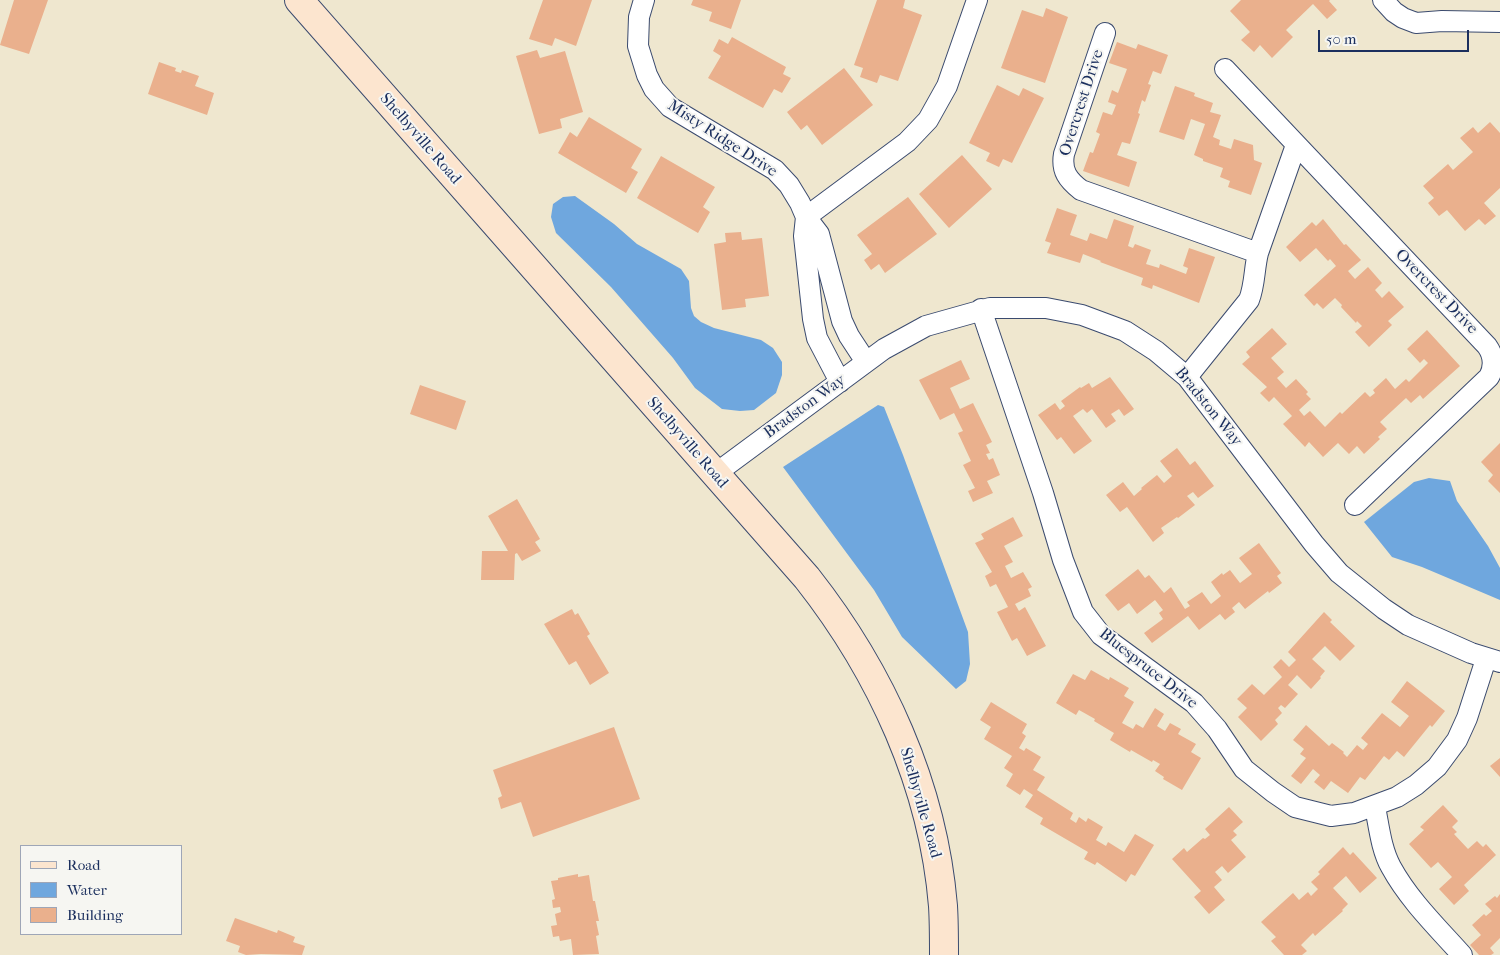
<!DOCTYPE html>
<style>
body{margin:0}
#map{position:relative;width:1500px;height:955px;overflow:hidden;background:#efe7cf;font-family:"IM FELL French Canon",serif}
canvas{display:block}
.legend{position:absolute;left:20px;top:845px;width:162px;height:90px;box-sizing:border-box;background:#f6f6f2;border:1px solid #9ea6b7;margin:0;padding:6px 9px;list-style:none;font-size:15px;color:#1b2f5e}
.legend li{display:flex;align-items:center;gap:10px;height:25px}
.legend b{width:25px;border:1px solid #9ea6b7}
.scale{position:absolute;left:1318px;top:30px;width:151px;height:22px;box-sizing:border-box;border:2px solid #1b2f5e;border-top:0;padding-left:6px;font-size:15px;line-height:18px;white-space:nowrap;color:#1b2f5e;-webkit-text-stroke:4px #f6f6f2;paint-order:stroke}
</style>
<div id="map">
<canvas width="1500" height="955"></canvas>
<ul class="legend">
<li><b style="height:6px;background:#fce5cf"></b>Road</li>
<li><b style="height:14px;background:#6fa7de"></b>Water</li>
<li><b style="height:14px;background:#eab08d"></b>Building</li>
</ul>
<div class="scale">50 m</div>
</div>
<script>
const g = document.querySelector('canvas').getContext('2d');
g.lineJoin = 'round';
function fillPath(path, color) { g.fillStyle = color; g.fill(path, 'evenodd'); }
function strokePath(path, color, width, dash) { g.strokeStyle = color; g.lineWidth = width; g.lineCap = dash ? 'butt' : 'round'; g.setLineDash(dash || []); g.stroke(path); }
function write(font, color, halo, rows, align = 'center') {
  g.font = font + ' "IM FELL French Canon",serif'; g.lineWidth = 4; g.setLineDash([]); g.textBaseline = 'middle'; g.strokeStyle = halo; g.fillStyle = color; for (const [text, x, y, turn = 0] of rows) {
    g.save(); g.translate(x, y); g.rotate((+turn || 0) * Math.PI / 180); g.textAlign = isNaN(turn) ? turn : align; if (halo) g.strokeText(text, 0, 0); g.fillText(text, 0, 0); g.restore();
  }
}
fillPath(new Path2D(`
 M575 196 614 224 637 244 681 269 689 281 691 308 694 316 701 322 714 328 761 340 773 348 782 362V375L776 393 754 410 740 411 722 409 695 388 673 358 611 287 556 233 551 217 553 204 563 197Z
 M878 405 884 407 903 455 968 632 970 664 966 681 956 689 902 637 874 590 783 467Z
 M1429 478 1450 481 1457 501 1488 546 1500 568V600L1422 567 1392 557 1364 522 1414 482Z`), '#6fa7de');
fillPath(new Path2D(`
 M14 0H48L29 54 0 45Z
 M543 0H592L576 46 555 38 552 46 529 39Z
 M693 0H741L731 29 709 21 712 12 691 5Z
 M877 0H905L903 8 922 15 898 81 880 75 877 83 860 77 863 68 854 65Z
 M1241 0H1330L1329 1 1337 10 1327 19 1313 4 1286 30 1293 37 1272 58 1260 45 1254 52 1241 40 1250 32 1230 11Z
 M1046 8 1068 17 1045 83 1001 68 1022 10 1043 17Z
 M732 37 786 67 783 74 791 78 782 93 774 89 763 108 708 78 721 56 713 51 719 39 728 44Z
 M1117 42 1136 49 1138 44 1168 55 1161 74 1153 71 1148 84 1151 85 1145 102 1142 100 1138 113 1140 114 1130 144 1122 142 1117 155 1137 162 1129 187 1083 171 1090 152 1093 153 1100 134 1096 132 1103 112 1112 115 1116 105 1108 102 1112 90 1118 93 1127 69 1109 63Z
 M537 50 540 58 565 51 583 112 560 119 562 128 539 134 516 56Z
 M159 62 176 68 175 71 181 73 182 70 199 76 195 86 214 93 207 115 148 94Z
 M844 68 873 105 822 145 807 125 801 130 787 112Z
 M997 85 1019 96 1023 88 1044 98 1012 163 1003 159 999 167 986 161 990 153 969 143Z
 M1175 86 1195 93 1194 96 1213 103 1210 112 1221 115 1213 137 1220 140 1219 145 1231 149 1234 139 1253 145 1254 160 1262 163 1251 195 1228 187 1230 181 1220 177 1223 168 1203 161V159L1194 155 1205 124 1191 119 1184 140 1159 132Z
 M589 117 642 149 631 168 638 172 626 193 558 153 570 132 577 137Z
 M1490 122 1500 133V188L1484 203 1496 216 1485 225 1479 219 1465 231 1447 210 1439 216 1428 203 1434 198 1423 186 1448 164 1453 170 1473 152 1460 138 1473 127 1478 133Z
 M962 155 992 189 949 228 919 194Z
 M661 156 715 187 703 207 710 212 698 233 637 198Z
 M908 197 937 234 885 273 879 264 871 270 864 260 872 254 857 235Z
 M1057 208 1077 215 1070 235 1087 241 1090 233 1107 239 1114 219 1134 226 1128 246 1133 248 1135 244 1151 250 1146 264 1159 268 1160 264 1186 274 1188 268 1183 266 1189 248 1215 257 1199 303 1153 285 1152 289 1141 285 1143 278 1100 262 1101 261 1083 254 1080 263 1047 253 1051 243 1045 241Z
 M1323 219 1344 245 1346 244 1361 260 1348 271 1355 279 1368 267 1382 283 1375 290 1382 298 1389 291 1404 307 1388 321 1392 325 1369 347 1355 332 1362 326 1357 321 1356 323 1341 307 1342 305 1335 298 1323 309 1317 303 1314 306 1304 295 1336 266 1330 259 1328 261 1316 248 1300 262 1286 247 1312 222 1316 226Z
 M741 232 742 240 762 238 769 296 745 299 746 307 722 310 714 244 726 242 725 233Z
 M1272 328 1287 344 1271 358 1284 372 1277 378 1286 388 1296 379 1308 392 1306 394 1311 399 1299 410 1304 416 1310 411 1325 427 1340 412 1342 414 1365 392 1370 397 1375 393 1373 390 1386 378 1395 389 1406 379 1409 382 1428 363 1424 359 1420 363 1407 349 1427 330 1460 366 1423 399 1420 395 1411 403 1406 398 1380 422 1387 429 1378 437 1380 439 1364 454 1357 446 1349 454 1338 443 1323 457 1309 442 1305 447 1283 424 1292 416 1274 397 1269 402 1260 393 1267 387 1242 364 1250 357 1246 352Z
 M961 360 970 379 950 388 960 409 973 403 992 442 986 445 990 453 986 454 989 460 993 458 1000 475 987 481 993 493 973 502 968 491 975 488 963 465 971 461 958 433 963 431 954 413 940 420 919 380Z
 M1110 377 1134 409 1124 416 1119 409 1111 414 1116 421 1106 428 1092 409 1087 413 1083 409 1073 416 1092 441 1074 454 1061 437 1057 440 1038 415 1055 403 1060 410 1065 406 1061 401 1080 387 1081 388 1089 383 1092 388Z
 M420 385 466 401 456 430 410 414Z
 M1500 443V493L1488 481 1493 475 1481 462Z
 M1177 448 1190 465 1195 461 1214 486 1198 498 1193 492 1187 496 1195 505 1178 518 1177 517 1161 528 1164 533 1153 542 1127 507 1120 512 1106 495 1123 482 1134 496 1142 489 1141 488 1157 475 1164 483 1172 476 1160 461Z
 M517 499 540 539 535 542 541 551 522 561 517 553 515 554 514 580H481L482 551H508L488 516Z
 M1013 517 1023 536 1004 546 1013 562 1005 566 1011 578 1023 572 1032 587 1028 589 1031 596 1015 604 1019 611 1025 607 1046 646 1027 656 1017 638 1012 641 997 612 1008 607 996 584 990 587 985 576 992 572 975 543 984 539 981 534Z
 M1259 543 1281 573 1277 576 1282 583 1269 593 1268 591 1245 609 1239 602 1232 608 1235 612 1225 620 1220 614 1199 630 1188 616 1152 643 1144 633 1163 619 1159 613 1163 610 1155 600 1137 614 1129 603 1118 611 1105 595 1138 569 1145 578 1149 575 1164 593 1171 587 1185 609 1190 606 1187 602 1202 592 1211 604 1221 596 1211 582 1222 573 1223 575 1230 570 1240 583 1252 574 1239 558Z
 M572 609 575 615 578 613 590 634 587 636 609 673 590 685 576 661 569 665 544 624Z
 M1324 612 1332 620 1330 622 1355 646 1340 661 1325 646 1312 659 1325 671 1320 677 1321 678 1311 689 1297 675 1288 685 1298 694 1285 708 1281 705 1278 708 1282 713 1275 720 1278 724 1261 741 1238 717 1247 708 1237 699 1252 684 1264 695 1282 677 1273 667 1281 659 1289 667 1296 660 1288 652Z
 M1091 670 1109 680 1110 677 1129 688 1124 696 1134 702 1122 723 1133 729 1136 724 1143 728 1155 708 1164 714 1157 726 1165 731 1170 723 1181 729 1178 734 1196 744 1191 752 1201 758 1182 790 1163 779 1164 777 1155 771 1160 764 1153 760 1152 762 1131 750 1130 752 1110 740 1114 733 1094 721 1095 719 1079 710 1076 715 1056 703 1073 674 1085 680Z
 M1407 681 1445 711 1432 727 1430 725 1404 757 1397 751 1389 760 1384 756 1365 780 1360 777 1348 793 1331 781 1324 790 1314 782 1320 775 1313 769 1301 784 1291 776 1306 758 1300 754 1304 749 1293 740 1306 725 1329 746 1332 743 1344 752 1343 753 1347 757 1357 745 1363 750 1368 744 1361 738 1382 713 1400 727 1409 716 1391 702Z
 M991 702 1027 724 1022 733 1026 736 1019 748 1024 751 1026 748 1041 757 1033 770 1045 777 1037 790 1073 813 1070 819 1076 823 1079 817 1086 822 1088 818 1103 827 1096 840 1106 846 1108 842 1124 852 1135 834 1154 845 1135 876 1131 874 1126 882 1097 862 1095 865 1084 859 1088 852 1040 824 1043 818 1025 807 1033 795 1024 789 1020 795 1006 786 1013 774 1004 768 1012 756 984 739 991 727 980 720Z
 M614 727 640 799 533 837 521 802 501 809 498 798 502 796 493 770Z
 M1500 758V777L1490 766Z
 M1443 805 1458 821 1452 827 1457 832 1454 834 1468 849 1477 841 1483 847 1486 844 1496 855 1464 885 1469 891 1454 905 1439 889 1452 877 1438 862 1431 868 1409 844 1424 830 1420 827Z
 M1229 807 1243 822 1233 831 1237 835 1231 840 1246 857 1228 873 1222 866 1215 872 1222 880 1214 887 1225 900 1209 914 1194 897 1201 891 1172 859 1184 848 1187 852 1203 838 1205 839 1210 835 1205 829Z
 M1343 847 1350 855 1353 852 1377 878 1360 893 1346 876 1333 888 1348 904 1342 910 1343 911 1315 936 1313 933 1301 945 1307 951 1302 955H1284L1271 941 1276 937 1261 922 1293 893 1299 900 1308 892 1311 896 1318 889 1311 882 1320 874 1318 872Z
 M578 874V877L589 875 593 901H595L599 921H596L599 935 596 936 599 954 573 955 571 939 560 941 559 936 553 937 551 926 557 925 555 914 561 912 560 907 553 908 552 900 555 899 551 881 558 880V878Z
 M1500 894V938L1490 948 1494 953 1491 955H1479L1470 945 1481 935 1472 925 1484 914 1486 916 1492 911 1485 904 1495 896 1497 898Z
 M235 918 277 933 278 930 295 937 293 942 305 946 302 955 261 954 246 955 238 952 240 946 226 941Z`), '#eab08d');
const street = new Path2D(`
 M644 0 639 17 638 46 647 75 654 89 670 107 775 170 789 185 800 203 806 217 907 142 928 120 947 86 977 0
 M1383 0 1394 12 1403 18 1416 23 1442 21 1500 22
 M1105 33 1064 154C1061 171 1068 180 1081 190L1258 253
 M1225 69 1487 346C1494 356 1495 366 1489 377L1355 505
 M981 309 1043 493 1063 560 1083 612 1101 635 1194 703 1217 729 1244 769 1273 792 1295 807 1331 816 1354 813 1397 797 1416 785 1437 767 1457 740 1467 718 1486 659
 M1187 377 1249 300C1255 285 1254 269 1258 253L1296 145
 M840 382 817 338 813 319 804 236 806 217 819 234 842 321 849 336 866 362
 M715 474 884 349 926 326 990 308H1046L1082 315 1125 331 1156 351 1187 377 1314 544 1339 573 1384 609 1408 625 1471 653 1500 662
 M1375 807C1379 826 1381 849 1391 867 1409 900 1437 927 1462 955`);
const secondary = new Path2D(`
 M299 0 807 578C881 672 933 785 943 906 944 922 944 939 944 955`);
strokePath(street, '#3b4b6f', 22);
strokePath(secondary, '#3b4b6f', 30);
strokePath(street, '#fff', 20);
strokePath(secondary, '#fce5cf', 28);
write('16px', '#1b2f5e', '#f6f6f2', [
 ["Overcrest Drive",1082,103,-72],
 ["Shelbyville Road",420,139,49],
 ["Misty Ridge Drive",722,139,33],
 ["Overcrest Drive",1436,292,46],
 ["Bradston Way",805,407,-36],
 ["Bradston Way",1208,407,51],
 ["Shelbyville Road",687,443,49],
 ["Bluespruce Drive",1148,669,38],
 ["Shelbyville Road",920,803,74]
]);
</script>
